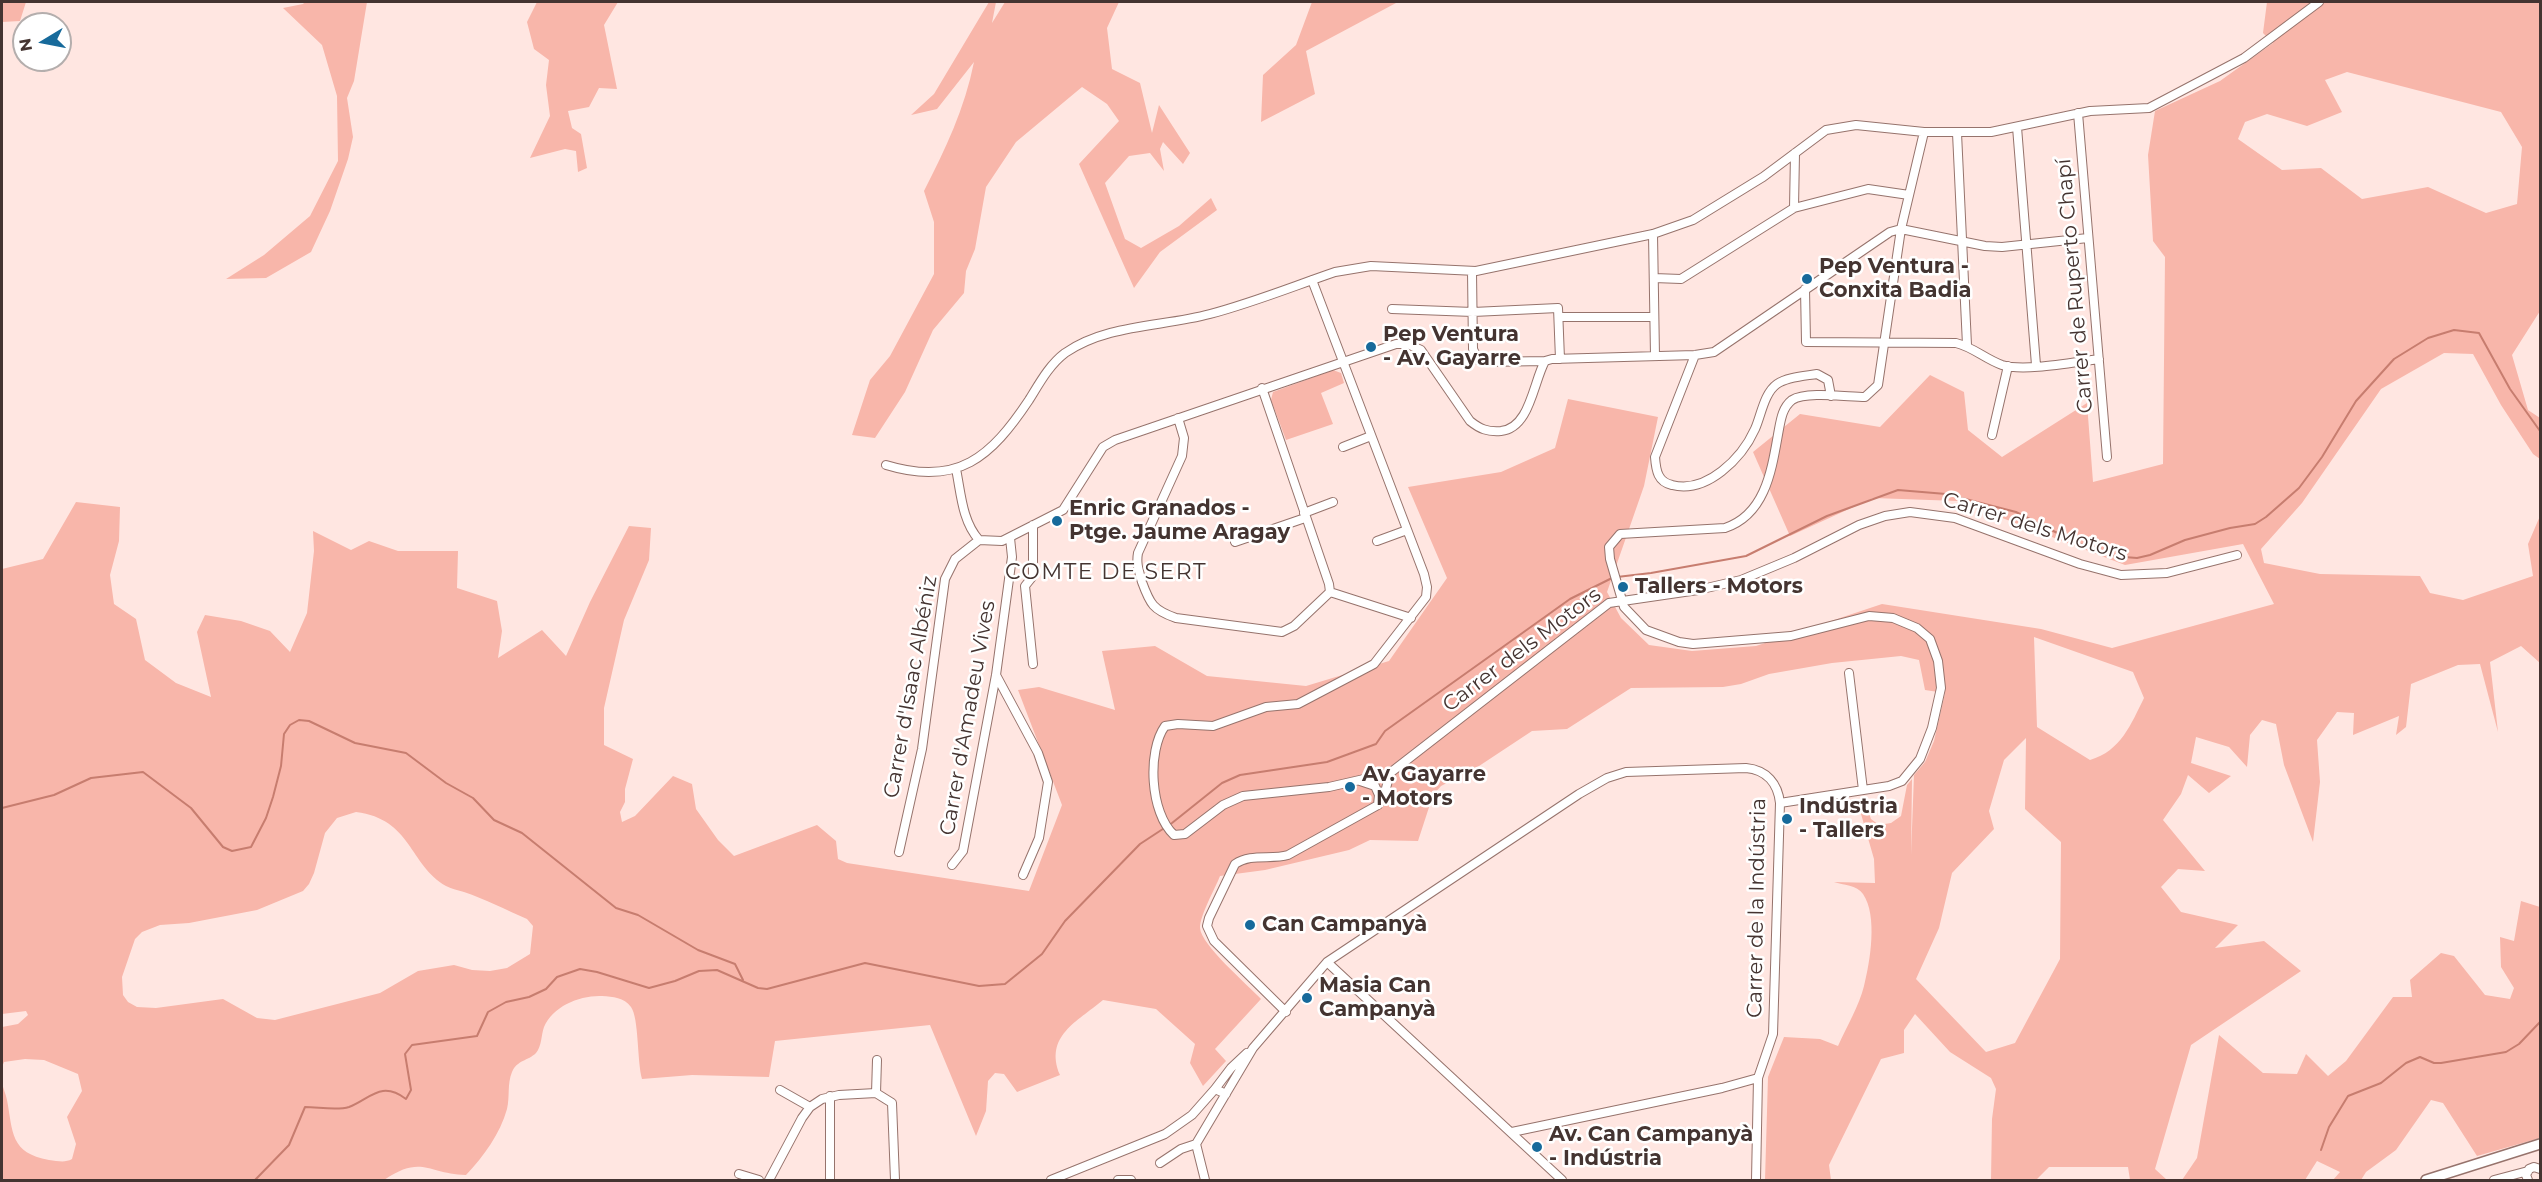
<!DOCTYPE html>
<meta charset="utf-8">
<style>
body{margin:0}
#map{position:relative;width:2542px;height:1182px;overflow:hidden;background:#ffe6e1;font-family:Montserrat,sans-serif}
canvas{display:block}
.frame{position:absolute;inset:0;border:3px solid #443431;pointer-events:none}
.north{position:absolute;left:12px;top:12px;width:60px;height:60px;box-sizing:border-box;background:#fff;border:2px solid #b4aead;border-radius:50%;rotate:260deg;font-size:16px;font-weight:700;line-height:24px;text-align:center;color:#443431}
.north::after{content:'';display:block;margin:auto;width:21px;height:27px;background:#176a9b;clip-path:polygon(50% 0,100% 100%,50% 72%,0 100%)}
</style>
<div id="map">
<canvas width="2542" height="1182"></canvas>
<div class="frame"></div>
<div class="north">N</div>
</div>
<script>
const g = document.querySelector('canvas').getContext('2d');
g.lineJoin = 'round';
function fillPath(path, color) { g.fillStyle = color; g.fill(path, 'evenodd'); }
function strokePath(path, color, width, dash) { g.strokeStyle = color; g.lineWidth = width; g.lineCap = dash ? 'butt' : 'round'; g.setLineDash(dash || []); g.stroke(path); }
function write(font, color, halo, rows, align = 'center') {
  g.font = font + ' Montserrat,sans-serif'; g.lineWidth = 5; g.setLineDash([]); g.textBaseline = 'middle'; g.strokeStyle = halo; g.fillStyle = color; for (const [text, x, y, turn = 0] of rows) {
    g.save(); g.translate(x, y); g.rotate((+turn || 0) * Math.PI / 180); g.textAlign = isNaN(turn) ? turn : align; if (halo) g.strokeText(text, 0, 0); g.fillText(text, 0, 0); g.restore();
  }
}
fillPath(new Path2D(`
 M2 2H26L20 21 2 22Z
 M305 2H367L354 81 347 98 353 137 348 159 330 211 311 252 266 278 226 279 264 255 310 216 338 161 337 96 322 45 283 8 303 4Z
 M537 2H618L604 25 617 89 599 88 589 107 568 111 572 128 581 134 587 168 578 172 576 151 565 149 530 158 550 116 546 85 549 60 534 49 527 22Z
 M989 2H996L992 23 1005 2H1119L1107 28 1112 69 1140 83 1152 133 1159 105 1190 153 1183 164 1163 142 1160 149 1164 171 1150 153 1129 156 1105 183 1125 239 1141 248 1179 226 1211 198 1217 210 1160 252 1134 288 1079 164 1119 121 1107 104 1082 87 1016 142 986 187 975 249 966 271 964 293 933 330 905 392 875 438 852 435 870 380 890 356 934 274V222L924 191C945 150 965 108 974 62L937 109 911 115 934 94Z
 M1312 2 1396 3 1306 51 1315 94 1261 122 1263 75 1296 45Z
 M2267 2H2540V311L2512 355 2528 410 2540 418V459L2533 454 2501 405 2473 354 2444 353 2381 389 2302 503 2261 549 2264 563 2320 574 2420 576 2430 593 2463 600 2533 576 2528 544 2540 516V663L2521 646 2490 662 2498 732 2480 664 2458 665 2411 684 2406 727 2396 735 2399 716 2353 735 2354 713 2337 712 2317 740 2320 782 2313 842 2284 765 2276 724 2262 720 2250 735 2247 767 2229 747 2196 737 2191 763 2231 776 2209 793 2188 775 2181 794 2163 820 2205 871 2178 869 2161 887 2181 912 2238 925 2215 948 2264 941 2301 971 2191 1045 2155 1169 2167 1180H2130L2128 1167H2049L2036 1180H1991L1992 1119 1996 1089 1991 1078 1950 1052 1915 1014 1904 1030V1053L1881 1059 1829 1165 1831 1180H1765L1768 1077 1784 1037 1820 1039 1838 1046C1847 1026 1859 1006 1864 986 1870 962 1878 916 1863 894 1857 885 1843 885 1834 882L1875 883 1874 859 1859 807 1832 805 1864 800 1871 819 1879 825 1891 823 1901 816 1907 785 1912 779 1911 855 1914 775 1925 762 1934 741 1945 693 1925 690 1919 660 1901 656 1832 663 1769 674 1741 684 1723 687 1631 688 1567 729 1532 731 1476 768 1441 786 1433 795 1418 841 1370 840 1349 850 1265 870 1220 876C1215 889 1200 915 1200 928 1201 945 1248 985 1261 999L1215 1049 1226 1061 1203 1086 1190 1063 1195 1044 1156 1009 1103 1000C1077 1022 1044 1036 1060 1075L1017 1092 1004 1074 995 1073 988 1081 986 1111 976 1136 930 1025 775 1041 769 1077 692 1075 642 1079C637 1061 639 1018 631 1007 624 997 613 997 602 996 580 995 553 1006 544 1027 541 1035 542 1046 536 1053 528 1061 517 1060 512 1072 507 1084 510 1097 507 1109 500 1134 484 1156 466 1175 428 1174 422 1154 384 1180H2V1082C3 1089 6 1094 7 1100 13 1132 10 1153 49 1160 58 1161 65 1163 72 1159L76 1144 67 1117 82 1091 78 1074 44 1060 25 1059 4 1062 2 1067V1027L18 1024 28 1015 26 1011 2 1014V569L43 559 76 502 120 507 119 541 110 575 114 604 136 619 145 660 176 683 211 697 197 632 205 615 241 621 270 631 290 652 307 613 314 551 313 531 351 550 369 541 398 551H458L457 588 497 601 502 631 498 658 542 630 566 656 590 602 629 526 651 528 649 560 624 620 604 708V745L633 759 625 789V802L620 812 622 822 635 816 673 776 692 784 696 809 718 840 734 856 817 825 836 841 838 859 847 863 1029 891 1062 805 1018 690 1039 687 1115 710 1102 651 1155 646 1207 676 1306 686 1389 661 1447 578 1408 487 1501 472 1555 448 1568 399 1658 417 1644 486 1607 592 1621 618 1649 645 1692 651 1756 646 1882 604 2041 629 2112 648 2274 604 2243 544 2125 565 1958 501 1873 498 1790 536 1753 452 1800 414 1880 427 1930 375 1964 392 1968 430 2002 457 2087 403 2093 482 2163 464 2165 257 2153 241 2148 155 2155 111 2220 81 2273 43 2263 33ZM2347 72 2501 112 2522 147 2517 204 2486 213 2428 187 2362 199 2321 168 2282 170 2238 139 2245 122 2267 114 2307 126 2342 112 2325 80ZM2034 637 2133 672 2144 698C2131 724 2121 751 2090 760L2037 727ZM2026 738 2025 809 2061 842 2060 959 2015 1043 1986 1052 1916 979 1939 928 1952 873 1994 829 1989 811 2004 760ZM356 812C412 819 409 865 446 886 452 889 458 890 464 892 485 899 506 910 527 919L533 926 530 954 507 968 490 971 472 970 454 965 418 971 380 993 275 1020 257 1018 223 999 156 1008 137 1007 128 1002 123 995 122 977 135 939 142 932 160 925 189 923 257 910 303 891 309 884 314 873 325 833 337 818Z
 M1333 370 1341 373 1344 383 1321 393 1333 424 1286 440 1271 400 1273 392Z
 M2521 901 2540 907V1138L2477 1156 2443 1103 2431 1100 2396 1150 2366 1172 2361 1180H2333L2340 1172 2317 1161 2305 1180H2182L2197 1158 2219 1035 2263 1073 2297 1074 2306 1054 2328 1076 2346 1061 2393 997H2412L2410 980 2441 953 2454 956 2485 995 2510 999 2514 988 2501 967 2500 937 2514 941Z`), '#f8b6aa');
strokePath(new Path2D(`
 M1617 577 1651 573 1746 556 1827 516 1898 490 1946 494 2016 512 2075 542 2112 556 2137 558 2150 555 2185 540 2230 528 2255 524 2266 517 2299 488 2322 457 2356 401 2394 359 2428 338 2454 330 2479 333 2510 389 2540 431
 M2 808 54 795 91 778 143 772 191 808 223 847 232 851 251 847 266 818 273 797 281 766 284 734 290 725 299 720 309 721 355 743 406 753 446 783 473 798 494 820 522 833 616 908 638 915 698 950 735 964 743 980
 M2321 1150 2329 1127 2348 1096 2381 1083 2406 1063 2420 1057 2434 1063H2441L2506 1052 2519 1044 2540 1022
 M255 1180 289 1145 305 1107C318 1107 337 1111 349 1107 370 1099 381 1080 406 1099L411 1090 405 1054 412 1045 477 1036 488 1012 506 1002 529 997 546 989 557 977 580 969 597 972 649 988 675 981 699 971 717 970 758 988 767 989 865 963 979 986 1005 984 1042 954 1065 921 1140 844 1172 823 1222 783 1240 775 1327 762 1376 744 1385 731 1570 599 1612 578`), '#c77d6f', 2);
const minor = new Path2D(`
 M2078 113 2107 457
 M2017 127 2036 365
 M1957 133 1967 345
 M1794 208 1795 153
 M1653 234 1655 356
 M1472 272 1473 349 1478 360 1484 362 1545 361
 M1654 278 1681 279 1794 208 1868 189 1909 195
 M1312 280 1424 574 1427 587 1426 597 1374 664 1298 704 1266 707 1213 726 1178 724 1165 726C1147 751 1150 813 1174 835L1185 834 1223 805 1243 796 1329 787 1390 773 1609 603 1698 590 1741 580 1794 558 1859 525 1885 516 1910 512 1955 518 2080 564 2121 575 2167 573 2237 555
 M1805 289 1806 342 1956 343C1973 347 1985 359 2002 365 2024 372 2074 362 2099 359
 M1392 309 1473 312 1558 308 1560 359
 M1559 317H1653
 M1695 355 1655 457C1656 471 1658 482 1672 485 1707 494 1742 458 1755 429 1761 416 1764 393 1777 384 1787 377 1805 376 1817 374L1828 380 1831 396
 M1262 388 1329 584 1330 592
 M1178 418 1184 438 1182 456 1138 553C1136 564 1139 571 1142 582 1150 604 1153 610 1176 618L1282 632 1294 626 1330 592
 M1992 435 2008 366
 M1343 447 1371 436
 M886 465C958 487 991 457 1029 400 1039 384 1049 365 1065 353 1107 324 1162 327 1210 314 1252 303 1294 286 1335 272L1371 266 1476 271 1653 234 1693 220 1763 177 1826 130 1856 125 1924 132H1991L2090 111 2149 108 2244 58 2319 2
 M956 469C961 493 962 521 979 540L1002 541 1063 510 1103 447 1115 440 1396 344H1408L1421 350 1470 421C1480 429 1487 432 1501 431 1530 428 1533 383 1545 361L1552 359 1695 355 1714 352 1890 232 1901 229 1985 246 2002 247 2088 238
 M1304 513 1333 502
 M1033 525V576L1025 586 1033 664
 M1377 541 1407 530
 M1235 542 1305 518
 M1330 592 1411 618
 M1849 673 1863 790
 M996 675 1038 753 1048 782 1039 838 1023 875
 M1360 781 1375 786 1379 795 1378 805
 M1780 803 1889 786 1902 781 1920 759 1932 728 1941 688 1938 661 1930 639 1917 628 1893 618 1869 616 1791 636 1693 644 1679 642 1646 630 1624 607 1610 559 1609 547 1620 534 1725 528C1767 514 1772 467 1779 429 1781 418 1783 407 1792 400 1806 391 1848 397 1865 397L1878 385 1901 229 1924 132
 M899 852 922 749 945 579 955 559 979 540
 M952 865 963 851 996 675 1012 557 1010 538
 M1327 962 1562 1180
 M1286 1012 1214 941 1207 926 1209 918 1235 864C1251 853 1271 860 1288 855L1378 805 1384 796 1390 773
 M1215 1089 1231 1068 1247 1053
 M780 1090 810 1107
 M876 1093 877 1060
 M830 1096V1180
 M1512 1132 1722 1088 1758 1078
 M1196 1144 1253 1048 1327 962 1579 794 1607 778 1626 772 1746 768C1767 770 1778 784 1780 803L1773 1034 1758 1078 1756 1180
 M1196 1144 1205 1180
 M1160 1163 1181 1149 1196 1144
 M739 1174 759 1180
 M769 1180 802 1118 810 1107 822 1099 839 1095 876 1093 892 1103 895 1180
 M1051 1180 1165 1134 1192 1115 1215 1089 1226 1094
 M1118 1180H1131
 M2494 1180 2528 1171
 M2528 1180 2526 1175 2529 1169 2534 1167 2540 1169`);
const tertiary = new Path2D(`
 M2426 1180 2540 1144`);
strokePath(minor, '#96736c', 10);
strokePath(tertiary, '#96736c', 12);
strokePath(minor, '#fff', 8);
strokePath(tertiary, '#fff', 9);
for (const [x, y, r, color] of [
 [1807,279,6,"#176a9b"],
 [1371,347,6,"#176a9b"],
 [1057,521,6,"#176a9b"],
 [1623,587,6,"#176a9b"],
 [1350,787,6,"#176a9b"],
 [1787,819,6,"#176a9b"],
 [1250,925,6,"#176a9b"],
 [1307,998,6,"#176a9b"],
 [1537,1147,6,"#176a9b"]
]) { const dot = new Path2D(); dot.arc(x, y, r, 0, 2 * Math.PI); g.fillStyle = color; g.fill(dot); strokePath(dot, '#fff', 2); }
write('bold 21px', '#443431', '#fff', [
 ["Pep Ventura -",1819,267],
 ["Conxita Badia",1819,291],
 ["Pep Ventura",1383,335],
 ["- Av. Gayarre",1383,359],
 ["Enric Granados -",1069,509],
 ["Ptge. Jaume Aragay",1069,533],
 ["Tallers - Motors",1635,587],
 ["Av. Gayarre",1362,775],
 ["- Motors",1362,799],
 ["Indústria",1799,807],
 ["- Tallers",1799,831],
 ["Can Campanyà",1262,925],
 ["Masia Can",1319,986],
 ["Campanyà",1319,1010],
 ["Av. Can Campanyà",1549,1135],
 ["- Indústria",1549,1159]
], 'left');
write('21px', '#443431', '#fff', [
 ["Carrer de Ruperto Chapí",2075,286,-95],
 ["Carrer dels Motors",2035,527,17],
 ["Carrer dels Motors",1522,650,-37],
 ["Carrer d'Isaac Albéniz",911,687,-80],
 ["Carrer d'Amadeu Vives",968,718,-80],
 ["Carrer de la Indústria",1757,908,-89]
]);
g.letterSpacing = '1.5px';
write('22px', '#443431', '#fff', [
 ["COMTE DE SERT",1106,573]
]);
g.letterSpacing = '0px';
</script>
